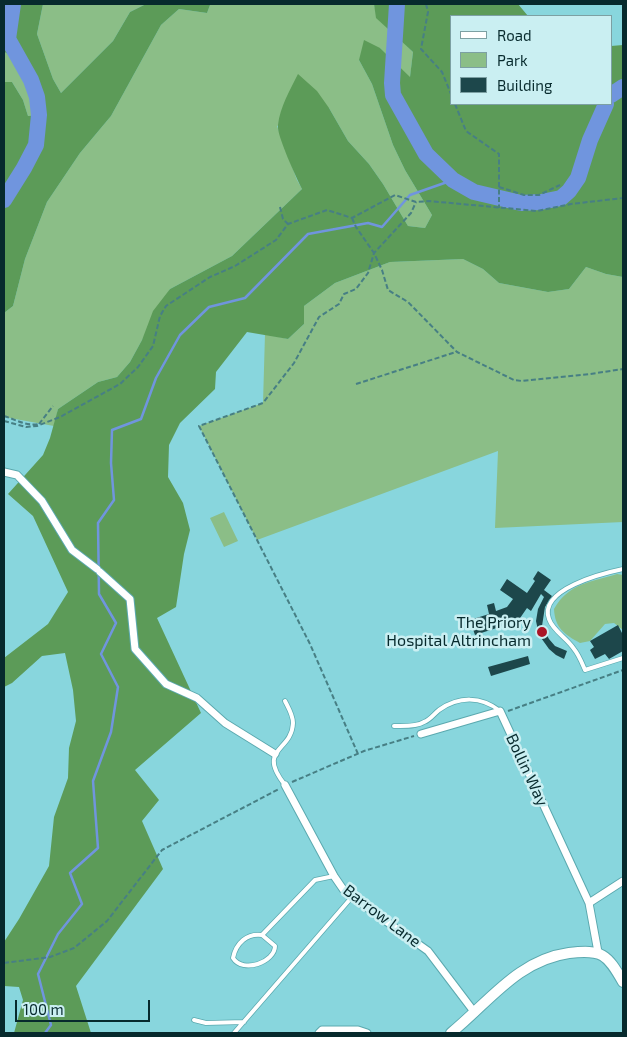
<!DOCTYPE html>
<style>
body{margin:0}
#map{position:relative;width:627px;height:1037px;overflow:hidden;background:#88d6dd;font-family:"Exo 2",sans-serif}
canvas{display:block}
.frame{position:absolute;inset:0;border:5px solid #072a2d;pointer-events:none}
.legend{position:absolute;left:450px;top:15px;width:162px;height:90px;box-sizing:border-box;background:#caeff2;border:1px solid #7ca0a3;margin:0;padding:6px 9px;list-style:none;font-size:15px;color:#072a2d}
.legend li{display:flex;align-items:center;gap:10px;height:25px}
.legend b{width:25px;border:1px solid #7ca0a3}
.scale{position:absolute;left:15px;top:1000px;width:135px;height:22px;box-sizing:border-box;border:2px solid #072a2d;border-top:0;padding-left:6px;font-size:15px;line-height:18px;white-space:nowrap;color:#072a2d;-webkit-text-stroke:4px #caeff2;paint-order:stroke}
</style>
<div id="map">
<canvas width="627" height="1037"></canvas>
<div class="frame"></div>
<ul class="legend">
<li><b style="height:6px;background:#fff"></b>Road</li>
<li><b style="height:14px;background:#8bbe87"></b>Park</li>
<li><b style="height:14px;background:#1d474b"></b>Building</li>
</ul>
<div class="scale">100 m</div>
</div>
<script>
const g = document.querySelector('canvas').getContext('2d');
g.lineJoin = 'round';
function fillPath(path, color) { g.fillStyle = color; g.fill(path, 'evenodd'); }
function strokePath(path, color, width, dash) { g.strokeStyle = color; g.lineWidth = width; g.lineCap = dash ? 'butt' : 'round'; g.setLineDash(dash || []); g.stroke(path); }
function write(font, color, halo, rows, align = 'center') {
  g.font = font + ' "Exo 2",sans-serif'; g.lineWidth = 5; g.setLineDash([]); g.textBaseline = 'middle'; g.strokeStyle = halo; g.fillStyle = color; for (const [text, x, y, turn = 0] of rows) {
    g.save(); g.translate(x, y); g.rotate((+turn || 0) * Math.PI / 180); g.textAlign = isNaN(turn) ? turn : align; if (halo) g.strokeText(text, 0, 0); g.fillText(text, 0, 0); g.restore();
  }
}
fillPath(new Path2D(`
 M43 4H146L130 12 113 41 61 93 53 79 37 34Z
 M207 4H374L377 18 413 52 410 78 380 48 359 60 372 84 393 145 405 170 432 215 425 228 408 226 383 184 369 164 348 141 329 108 277 126 297 180 302 189 232 256 170 289 130 362 117 377 98 382 58 409 54 426 4 417V313L13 306 25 259 47 202 80 153 111 116 161 25 179 9 207 13 210 5Z
 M4 52C8 54 15 55 19 59 34 72 37 97 39 115L28 116 23 100 12 82H4Z
 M463 259 483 269 499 283 548 292 569 289 586 267 606 274 623 277V522L495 528 498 451 257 540 199 426 263 403 265 334 288 339 304 324V306L335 283 390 262Z
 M224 512 238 541 224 547 210 518Z
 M617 574 623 575V630L614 623 605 624 590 641 580 643C564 634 555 628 554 609 569 583 591 582 617 574Z`), '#8bbe87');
fillPath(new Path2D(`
 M4 4H43L37 34 53 79 61 93 113 41 130 12 146 4H207L210 5 207 13 179 9 161 25 111 116 80 153 47 202 25 259 13 306 4 313V82H12L23 100 28 116 39 115 37 97 31 80 18 58 4 52Z
 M374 4H518L528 16H451V104H611V46L623 45V277L606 274 586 267 569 289 548 292 499 283 483 269 463 259 390 262 335 283 304 306V324L288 339 247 332 216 372 215 389 180 423 169 445 168 477 183 503 190 530 184 554 176 607 157 618 201 713 135 770 159 800 142 821 163 869 76 986 91 1033H14L23 1000 19 987 4 986V942L19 919 49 866 54 817 68 778 69 748 76 721 73 690 65 653 42 656 12 683 4 687V658L48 624 68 592 33 516 8 494 43 455 50 438 58 409 98 382 117 377 130 362 142 340 153 311 170 289 232 256 302 189C297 179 276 134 278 125 280 107 290 90 298 74L317 91 329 108 348 141 369 164 383 184 408 226 425 228 432 215 405 170 393 145 372 84 359 60 364 40 380 48 410 77 413 52 376 18Z`), '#5c9b58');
strokePath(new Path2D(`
 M45 1033 51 1025 38 974 58 934 82 904 70 873 98 848 93 781 111 732 118 687 101 654 116 623 99 594 98 523 114 500 111 463 112 430 141 419 156 378 180 335 209 307 245 298 308 234 368 223 382 227 410 195 453 180`), '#7095de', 2.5);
strokePath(new Path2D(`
 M397 4 392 83 393 95 426 154 453 180 474 192 521 203 541 202 561 198 569 191 578 178 590 140 606 104
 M611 95 623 87
 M4 200 24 168 36 145 39 115 37 97 31 80 8 39 13 4`), '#7095de', 16);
fillPath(new Path2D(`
 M538 571 551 580 544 590 552 596 545 607 542 626 549 639 555 646 567 651 564 659 556 655 549 649 539 635 536 621 538 609 544 597 541 594 531 611 527 608 518 621 475 635 470 620 489 614 487 605 494 603 496 611 507 607 513 599 500 590 507 579 527 593 535 581 533 579Z
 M618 625 623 635V651L609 659 605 654 595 659 590 650 594 647 590 641Z
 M528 656 530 664 491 676 488 667Z`), '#1d474b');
const lane = new Path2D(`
 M623 569C604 573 538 589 549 619 553 631 567 638 574 649 579 655 582 663 585 670L623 658
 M285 701C288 707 293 715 293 723 292 752 256 748 285 785
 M394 726C403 726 416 727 424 722 430 720 434 714 439 710 459 696 481 696 500 711
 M262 935C247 933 236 943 233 958 243 974 275 962 275 946L262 935 315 880 334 876
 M194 1020 206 1023 244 1022
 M234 1033 352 897`);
const street = new Path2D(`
 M4 472 17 475 42 501 72 550 97 569
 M100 572 130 599 135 649 166 684 197 698 225 723 275 754
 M421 734 500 711 589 903 598 952
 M285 785 334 876 345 892 428 951 475 1013
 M589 903 623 881
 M319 1033 322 1030H358L367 1033`);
const secondary = new Path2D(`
 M451 1033C489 1002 518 960 569 953 602 949 607 954 623 982`);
strokePath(lane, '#5ba9af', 5.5);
strokePath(street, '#5ba9af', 9);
strokePath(secondary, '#5ba9af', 12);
strokePath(new Path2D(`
 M426 4 428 12 421 49 442 72 451 94
 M455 104 466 131 499 154V208
 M499 187 524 195H539L560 185
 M280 207 283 219 288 224
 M352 218 356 227 374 253 382 270 388 290 408 302 457 352 514 380 522 381 590 374 623 369
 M356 384 456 352
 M4 416C17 420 25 426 39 424
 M4 421 26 427 37 426 60 417 120 384 138 367 153 346 160 316 166 306 210 277 235 266 276 240 288 224 327 210 352 218 395 195 416 202 429 201 537 211 571 204 623 198
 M39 424 53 406
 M508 711 623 670
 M358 754 310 644 199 426 263 403 294 363 319 317 339 304 344 294 356 289 368 273 374 253 411 213 416 202
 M292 782 364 751 414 736
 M4 963 50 957 74 948 107 921 162 850 279 789`), '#477f84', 2, [5, 2.5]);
strokePath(lane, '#fff', 4);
strokePath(street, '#fff', 7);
strokePath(secondary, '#fff', 10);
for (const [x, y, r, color] of [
 [542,632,6,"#aa1527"]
]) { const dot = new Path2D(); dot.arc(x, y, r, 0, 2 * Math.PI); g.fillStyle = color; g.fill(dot); strokePath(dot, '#caeff2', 2); }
write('16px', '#072a2d', '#caeff2', [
 ["The Priory",531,623],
 ["Hospital Altrincham",531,641]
], 'right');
write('16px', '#072a2d', '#caeff2', [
 ["Bollin Way",527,770,65],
 ["Barrow Lane",382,916,37]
]);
</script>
